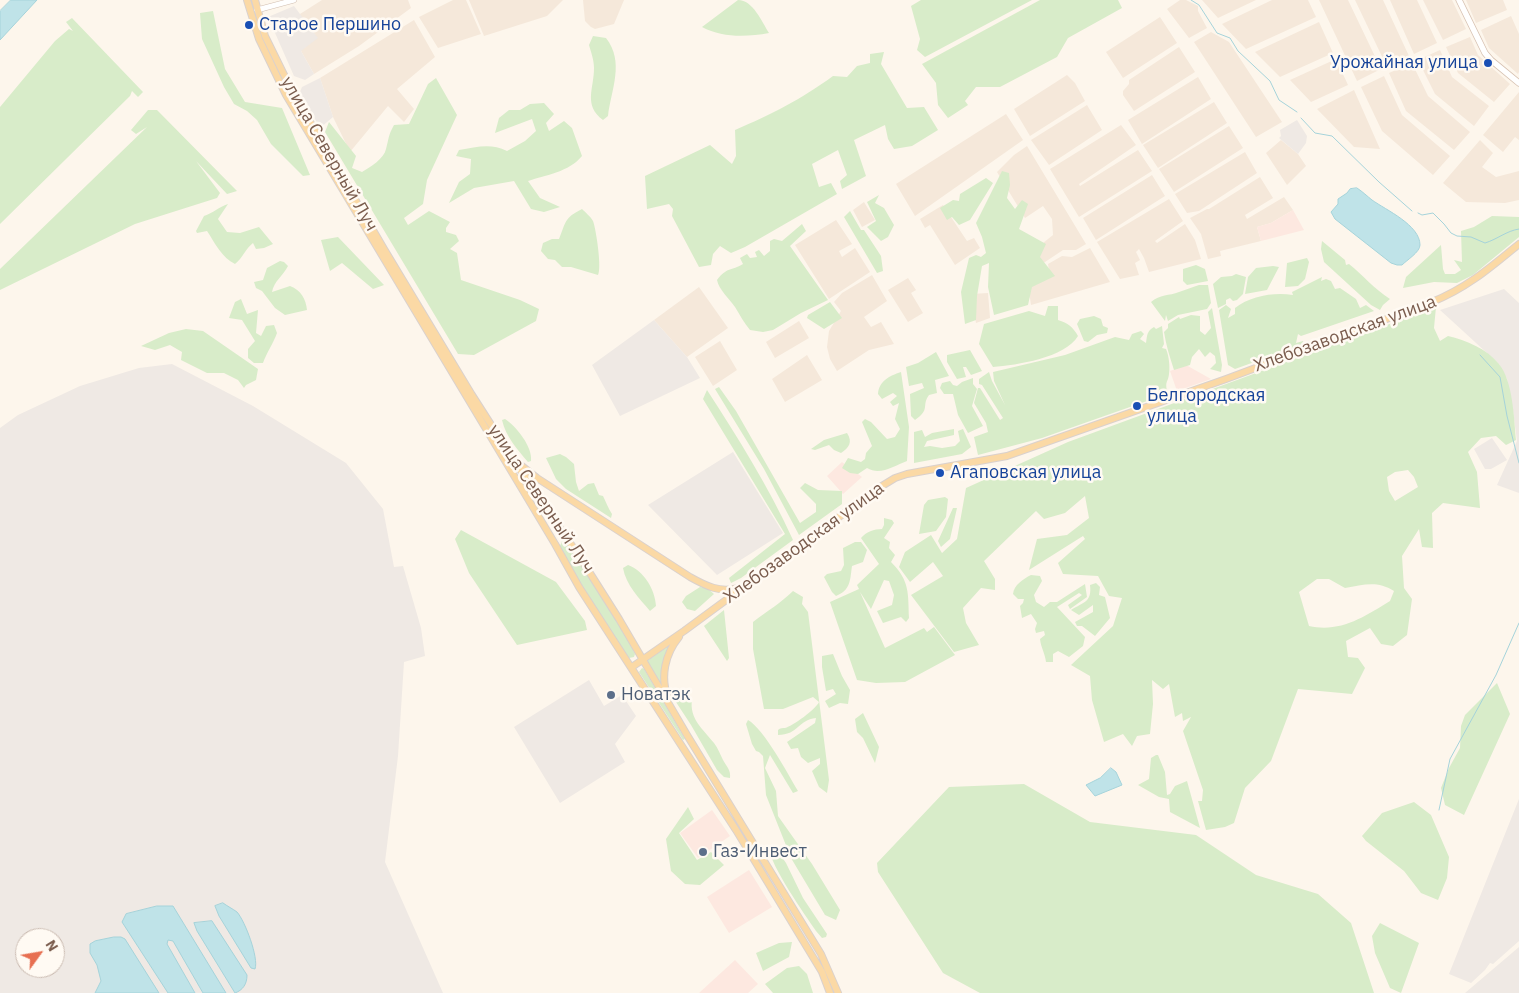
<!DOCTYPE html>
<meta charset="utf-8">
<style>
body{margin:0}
#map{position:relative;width:1519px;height:993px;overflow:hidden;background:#fdf6ec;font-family:"IBM Plex Sans",sans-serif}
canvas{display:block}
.north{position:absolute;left:15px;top:928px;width:50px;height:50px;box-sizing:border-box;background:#fffaf3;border:1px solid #cabbb1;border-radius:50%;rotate:58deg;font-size:14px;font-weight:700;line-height:20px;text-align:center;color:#7a5c4d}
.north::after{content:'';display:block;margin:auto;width:18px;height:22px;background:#e76f51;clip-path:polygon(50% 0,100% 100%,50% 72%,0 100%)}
</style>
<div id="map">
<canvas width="1519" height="993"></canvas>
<div class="north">N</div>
</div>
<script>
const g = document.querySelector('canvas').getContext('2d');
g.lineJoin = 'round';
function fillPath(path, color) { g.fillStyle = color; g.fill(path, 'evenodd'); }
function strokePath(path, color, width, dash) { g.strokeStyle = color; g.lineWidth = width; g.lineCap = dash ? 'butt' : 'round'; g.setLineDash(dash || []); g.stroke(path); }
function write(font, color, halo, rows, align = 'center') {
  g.font = font + ' "IBM Plex Sans",sans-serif'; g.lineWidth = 5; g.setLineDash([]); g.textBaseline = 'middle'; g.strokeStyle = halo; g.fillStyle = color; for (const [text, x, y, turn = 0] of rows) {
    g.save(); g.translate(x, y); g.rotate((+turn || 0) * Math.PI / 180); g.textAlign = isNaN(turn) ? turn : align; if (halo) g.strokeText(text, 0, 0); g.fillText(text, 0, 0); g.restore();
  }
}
fillPath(new Path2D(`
 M322 0H408L411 8 359 46 314 74 301 51 300 14Z
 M453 0H466L481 34 438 48 419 17Z
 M469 0H563L547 16 484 36Z
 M583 0H624L614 24 595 29 591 27 585 21Z
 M1180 0H1186L1198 6V11L1207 28 1189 38 1167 9Z
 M1202 0H1256L1218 18Z
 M1272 0H1308L1316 17 1246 49 1222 24Z
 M1319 0H1348L1381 69 1357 81Z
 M1355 0H1383L1409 56 1387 67Z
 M1390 0H1417L1437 43 1414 54Z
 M1423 0H1452L1466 29 1443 40Z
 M1466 0H1503L1507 10 1476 23Z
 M1511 16 1519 34V72L1518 74 1489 48 1481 30Z
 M1160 17 1177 43 1123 78 1106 52Z
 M414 20 435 57 397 89 414 109 404 122 388 106 350 152 333 117 320 78Z
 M1319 22 1333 53 1280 77 1255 52Z
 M1211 32 1229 42 1282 122 1256 137 1194 42Z
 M1470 37 1478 55 1510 84 1494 102 1458 73 1446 47Z
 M1179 47 1195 72 1134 111 1123 95V91L1129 84V80Z
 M1440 50 1452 77 1489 106 1474 126 1435 94 1418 60Z
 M1336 59 1348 85 1311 102 1290 80Z
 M1412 63 1428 96 1470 132 1454 150 1406 111 1389 73Z
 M1067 75 1075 83 1085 101 1030 136 1014 109Z
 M1384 76 1402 115 1450 156 1433 175 1382 131 1361 87Z
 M1198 77 1211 99 1142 144 1128 120Z
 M1354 90 1380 149 1354 147 1317 109Z
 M1519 92V140L1515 137 1503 152 1483 135Z
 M1214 102 1227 123 1158 168 1143 145Z
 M1087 105 1102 130 1049 165 1031 140Z
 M1006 114 1023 140 915 216 896 184Z
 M1121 125 1136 145 1079 184 1080 186 1138 150 1152 171 1079 217 1050 169Z
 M1229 126 1243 148 1174 192 1159 169Z
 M1281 140 1298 154 1306 166 1287 185 1266 153Z
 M1480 140 1493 153 1482 167 1496 177 1519 171V200L1505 203 1466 202 1443 183Z
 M1027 146 1086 244 1076 250H1063L1042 264 1033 251 1053 235 1052 219 1043 206 1025 218 997 172 1014 155Z
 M1245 152 1257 173 1199 211 1187 213 1175 194Z
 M1152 175 1165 196 1096 240 1083 218Z
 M1260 177 1273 198 1245 215 1247 219 1284 197 1293 210 1271 223 1257 227 1261 241 1220 251 1221 256 1208 259 1201 234 1190 218 1207 209H1209Z
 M1169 199 1183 221 1155 241 1157 243 1185 224 1195 240 1201 259 1149 272 1144 258 1139 249 1136 252 1140 260 1135 263 1139 275 1120 279 1097 242Z
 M864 202 875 220 862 227 853 210Z
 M943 205 967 241 974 238 980 248 955 265 930 225 925 228 920 219Z
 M836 220 852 244 839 251 842 257 855 248 870 272 829 299 795 245Z
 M1090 248 1110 282 1031 305 1028 285 1050 276 1048 264 1062 256 1072 257Z
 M872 275 887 301 864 317 871 327 881 322 894 344 869 350 837 371 830 359 827 347 829 331 841 311 834 302 842 293Z
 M908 278 916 290 911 293 923 313 908 322 888 290Z
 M699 287 728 328 687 357 654 320Z
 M988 293 990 318 976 323 971 294Z
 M799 321 809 338 775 358 766 342Z
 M720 341 737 370 713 386 695 357Z
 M807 355 822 380 785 402 772 379Z`), '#f5e8da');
fillPath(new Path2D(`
 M1293 210 1304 230 1261 241 1257 227 1271 223Z
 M1186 365 1211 379 1177 391 1170 371Z
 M842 462 862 477 843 494 827 476Z
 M712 810 730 836 698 858 680 833Z
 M749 870 772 907 729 933 707 897Z
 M735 960 758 984 748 993H699Z`), '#fde8e0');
fillPath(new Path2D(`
 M294 6 318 38 301 51 314 74 305 80 294 76 268 17Z
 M320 78 333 117 320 128 300 92 302 87Z
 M1297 120 1307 136 1306 143 1298 154 1279 138 1281 136 1280 130Z
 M1504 289 1519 303V493L1497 485 1517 441 1513 411 1507 379 1499 364 1440 310Z
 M654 320 687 357 700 378 620 416 592 365Z
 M172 364 253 406 346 463 383 509 394 567 403 566 421 628 425 656 404 662 398 756 385 862 443 993H0V428L18 415 80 386 139 368ZM25 938H55V968H25Z
 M1492 438 1507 460 1491 469H1485L1474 449Z
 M733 452 783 533 717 575 648 505Z
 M589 680 604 706 622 695 636 716 615 744 625 762 560 803 514 727Z
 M1519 799V941L1493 964 1490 963 1485 970 1471 983 1449 974Z
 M1519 947V993H1465Z`), '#efe9e4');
fillPath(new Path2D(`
 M738 0C753 0 762 22 769 33 747 37 722 38 702 27Z
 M921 0H1032L925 57 917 50 920 39 911 6Z
 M1040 0H1118L1122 8 1068 38 1057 57 1000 87H976L965 101 968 105 948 118 938 105 936 83 922 64Z
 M213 11 225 69 245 102 282 108 310 175 303 176 271 144 257 120 247 111 234 104 224 87 202 39 200 13Z
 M72 18 143 92 138 97 132 91 130 96 0 224V107L55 41 69 29 73 31 66 22Z
 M593 36 606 38C625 62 611 90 608 116L603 120C583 105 594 89 594 68 594 60 591 52 589 45Z
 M884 52 881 64 907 108 924 107 938 130 912 146 894 149 888 139 885 125 854 140 866 176 842 189 840 181 847 175 838 150 812 164 819 187 831 183 837 194 745 247 731 253 720 246 713 254 711 265 699 267 672 216 673 209 669 204 647 209 645 176 710 145 732 164 736 156 735 130C772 114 800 100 833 76L847 77 857 66 870 63V54Z
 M436 78 457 115 427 180 423 204 404 218 408 225 429 211 450 222 446 228V232L456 235 459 241 450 249 457 253 461 280 520 300 539 309 536 321 474 355 458 354 325 132 329 122 356 156 352 168 362 172C370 167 384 159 386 149 389 138 388 136 394 125L409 124 428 84Z
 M544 103 554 114 546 123 549 131 564 121 572 128 582 156C569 172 546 175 528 181L540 198 560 207 544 212 531 209 514 181 474 188 449 203 459 182 470 174 471 159 456 156 459 150C477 147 491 143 507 151L525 141 536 131 532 119 495 133 499 118 509 110H520L530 104Z
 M148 110H157L237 191 227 194 196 161 220 193 217 198 135 224 0 290V269L147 127 136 134 131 130Z
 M1002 171 1009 173 1010 185 1007 198 1015 209 1022 200 1028 204 1019 229 1046 244 1040 257 1055 276 1032 287 1028 305 994 315 988 287 989 263 982 266 977 296 976 320 965 324 961 292 969 258 976 255 981 257 986 253 982 237 976 223Z
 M986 178 993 183 970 220 959 225 952 217 947 220 940 208 953 200 959 201 960 194Z
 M879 195 875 203 884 208 894 225 888 237 881 241 867 227 876 221 867 202Z
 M228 204 218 219 227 232 240 233 259 227 273 244 264 248 256 249 253 243C245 249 243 258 235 264 222 258 215 243 207 231L197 233 196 231 204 216C213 213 219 207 228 204Z
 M582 209C585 212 591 217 593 221 596 229 602 268 598 275L571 267H562L555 260 548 259 541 251 543 243 552 239H559C566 222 564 218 582 209Z
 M850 211 861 230H864L881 256 883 271 877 273 844 217Z
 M1492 216 1519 217V237L1473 275 1457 283 1434 282 1403 288 1406 277 1441 245 1443 269 1445 274H1455L1461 270 1454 260 1462 262 1461 231 1474 227Z
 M802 224 806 231 790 246 828 300 801 313 773 330 763 332 750 330C744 323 740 315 735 307 729 298 719 290 717 280 727 267 731 271 743 264L740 258 747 254 750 258 757 257 755 252 759 250 764 256 770 251V241L774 239 782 241Z
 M338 237 384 285 373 289 342 263 330 271 321 240Z
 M1322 241 1345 260 1346 265 1349 264C1363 275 1374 289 1390 299L1383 305 1380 310 1371 305 1324 262 1321 249Z
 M1307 258 1309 262 1305 279 1298 286 1285 287 1287 263Z
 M280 261 284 262 288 266C283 276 274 281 272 292L290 286C301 290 306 299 307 310L285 315 275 308 262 291 256 288 254 282 263 280 267 268Z
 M1196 265 1205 269 1208 281 1187 285 1183 281V269Z
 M1273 266 1279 267 1267 290 1245 294 1248 277 1256 268Z
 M1236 274 1246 277 1243 294 1237 300 1233 301 1230 298 1226 300V304L1218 308 1213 284 1221 277 1232 276Z
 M1322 277 1321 281 1326 279 1331 281 1335 289 1340 288 1356 299 1360 308 1366 305 1374 311 1301 336 1298 334 1296 343 1303 341 1304 344 1235 369 1228 365 1219 310 1226 305 1231 309 1228 318 1235 314V308C1250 296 1274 292 1293 295L1292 292Z
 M1199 285H1208L1211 303 1207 309 1178 315 1168 321 1166 315 1165 321 1151 302C1160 294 1169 296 1179 292 1186 290 1192 287 1199 285Z
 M241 299 247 314 258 310 256 333 261 336 266 326 274 325 277 333C273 344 267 352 263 363H254L248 358V349L255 341 242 320 229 318 235 302Z
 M830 302 842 318 824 329 807 318 808 315Z
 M1048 306H1058V320C1068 323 1073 327 1078 336 1065 358 1017 365 993 367L979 344 984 324 1029 311 1045 316Z
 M1436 307 1434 328 1440 341 1448 336C1466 340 1487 349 1499 364 1513 381 1514 418 1516 440L1506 445 1496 436 1481 438 1468 452 1477 472 1480 508 1443 503 1432 513 1433 548 1422 547 1419 529 1402 556 1404 588 1412 599 1407 635 1393 646 1381 644 1370 628 1346 641 1348 657 1358 658 1365 668 1352 694 1298 689 1271 761 1245 788 1234 823 1225 827 1206 830 1198 801H1202L1203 790 1183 731 1191 717 1183 721 1182 713 1175 717 1169 684 1163 689 1152 680 1153 704 1150 734 1137 736 1132 746 1123 734 1104 742 1092 700 1090 676 1071 665 1113 626 1122 598 1109 596 1098 576 1063 574 1058 563 1085 539 1083 536 1029 570 1037 539 1067 535 1089 518 1085 496 1065 513 1044 519 1036 511 984 561 995 579V590L981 588 963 608 966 623 979 645 954 652 911 595 943 576 933 562 910 582 899 567 905 552 931 535 942 553 957 539 966 488 1068 442ZM1408 470 1414 477 1418 487 1395 501 1389 491 1387 477 1395 472ZM1317 579H1329L1345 588C1363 585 1377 580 1394 591L1390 601C1364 617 1340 633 1309 626L1299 592Z
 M1212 308 1222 365 1221 372 1210 369 1216 363 1215 356 1210 352 1205 357 1199 349 1192 357 1190 365 1174 370C1170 358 1166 345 1164 332L1168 328V324L1179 317 1180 319 1191 315 1200 316V331L1205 335 1211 328 1208 312Z
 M1094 316 1101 319 1103 326 1108 328 1107 333 1097 335 1088 342 1084 341 1077 324 1080 319Z
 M1162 326 1164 344 1162 348 1166 349C1169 356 1170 366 1169 374 1168 383 1165 380 1167 391L1150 397 1147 401 1042 438 978 455 974 437 988 432 986 423 974 403 978 388H980L1000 420 1003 418 982 385 979 384V379L989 372 992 381 1005 405 994 381 993 372 1065 355 1115 337 1129 340 1132 334 1141 331 1144 334 1140 339 1146 343C1147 335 1147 331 1154 327L1156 329Z
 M186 329 203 331 258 369 256 380 246 385 244 388 238 380 224 373H207L181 360 182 352 170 345 155 350 141 346 169 333Z
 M970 350 982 371 971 375 966 367H963L966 377 957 379 947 362V355Z
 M936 352 949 376 935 380 937 393 929 395C921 406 931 409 915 420L911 416 910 394 924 388 922 383 909 386 906 367 918 363Z
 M901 372 909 427 907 461C894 466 880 476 867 468L858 474 850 473 842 468 848 458 861 462 865 459 866 453 872 446 862 422 865 419 871 422 887 439 895 437 900 429 895 419 899 403 893 406 890 402 897 396 893 393 882 399 878 394C879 381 889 376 901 372Z
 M973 378V384L977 389 972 406 983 426 968 433 958 415 953 394H944L940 388 942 383 950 381 953 385 957 386 962 382Z
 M719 387 736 411 800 523 816 512V504L800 488 805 483 818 490 842 491V504L799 535 764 469 715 389Z
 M707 390C738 438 769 487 793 540L741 578 731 583 729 578 785 534 703 399Z
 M505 419C516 426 533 447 531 461L528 462C517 449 506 437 502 420Z
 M954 429V435L927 441 924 447 930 446 942 448 955 446 960 441 958 431 963 429 971 447 962 454 914 463V432L922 430 925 437 932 433Z
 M847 433C853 442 849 448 841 453L834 450 829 445 815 450 811 449 824 440Z
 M560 454 566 457 574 464 576 482 579 491 588 484 594 483 599 495 603 496C606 502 608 508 612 514L611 518 566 489 556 479 546 458Z
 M945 497 948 499 946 517 936 531 919 534 924 505 928 500Z
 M953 508H957L950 539 941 547 938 541Z
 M884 518 892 520 894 523 884 538 890 542 889 548 895 555 891 562C910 581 908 593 909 618L906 622 901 617 883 623 877 611 892 605 894 595 889 581 884 580 871 609 860 592 885 648 924 628 927 632 934 627 955 655 905 682 876 683 857 680 830 602 859 589 857 585 879 564 861 538C866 532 874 529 882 529L884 525Z
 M461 530 556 582 585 621 587 630 517 645 469 573 455 539Z
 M562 541 567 543C591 579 618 615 635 654L634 657 629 658 585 592 560 546Z
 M855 542H861L867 550 863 562 852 566C850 580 851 590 836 596L832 592 824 577 827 574 841 571 844 565 843 548Z
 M628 565C644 571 655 589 656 606L650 611C639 598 626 585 623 568Z
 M1031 575 1040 576 1042 581 1034 595 1036 602 1044 607 1050 602H1057L1085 584 1087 597 1070 609 1068 605 1082 595 1079 593 1057 607 1085 637 1083 646 1069 657 1058 651 1053 654V662H1046C1045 653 1041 648 1040 639L1045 635 1044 631 1036 633 1035 629 1037 623 1031 614 1022 618 1020 606 1023 603 1024 599H1018L1013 594C1014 585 1023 579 1031 575Z
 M1096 583 1100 587 1099 595 1105 597 1110 618 1095 636 1082 626H1077L1075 622 1093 612V605L1079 615 1071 610C1084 602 1092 602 1090 585Z
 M700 587 707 588 714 594 695 611 687 609 682 602 686 596Z
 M793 591 803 597 802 604 808 612 829 780 827 793 819 787 812 771 820 764V758L808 763 801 757 798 748 791 749 787 742 815 723 816 718C798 720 798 735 778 735V730C780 728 783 728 785 728 793 726 816 709 819 702L813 697 783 709H764L753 649V622C767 611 781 603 793 591Z
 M724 610 729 658 727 661 704 626Z
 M670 645 664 690 647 661Z
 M833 654 842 676 850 690 848 704 840 703 829 708 825 701 836 694 833 689 826 691 822 667V656Z
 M642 668 644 669 685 739 683 740 639 672Z
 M1497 683 1510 714 1464 815 1445 805 1441 788 1449 768 1460 748 1461 726 1465 715Z
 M684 692 692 699C689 719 703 729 714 743 718 748 720 754 723 760 727 767 731 770 730 778L724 777 717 770 691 725 674 699V694L676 693Z
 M863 713 879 747 875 763 863 738 857 732 855 719Z
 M748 720C764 729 788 774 798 791L793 793 770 755 765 768 776 791 778 816 812 864 840 910 836 920 825 915 791 858 766 795 763 756 759 752 756 751 752 744 746 724Z
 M1156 755H1158L1165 772 1167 795 1170 794 1175 786 1187 781 1200 828 1170 812 1169 799 1159 797 1138 785 1149 779 1151 758Z
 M1024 784 1090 822 1196 835 1256 875 1318 894 1351 923 1374 993H980L943 973 878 872 877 863 949 787Z
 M1414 802 1431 815 1449 857 1447 878 1438 900 1421 893 1404 871 1366 841 1362 836 1382 813Z
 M688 807 694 819 679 833 697 860 711 852 724 865 700 885 685 884 671 871 666 839Z
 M771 846 775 847 786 863 803 898 827 934 826 937 822 938 816 931C805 915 770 865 769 848Z
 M1380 923 1419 943 1401 993 1390 988 1375 953 1372 936Z
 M792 942 789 957 763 971 756 953 779 943Z
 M799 966 807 974 813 993H773L765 984 787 968Z`), '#d8ecc9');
const water = new Path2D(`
 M11 0H37L0 40V11Z
 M1357 188C1363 192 1367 196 1372 200 1386 210 1420 225 1420 245 1420 252 1407 260 1402 265H1397L1391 263 1335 219 1331 212 1338 204V199L1347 193 1350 189Z
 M1111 768 1116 772 1122 785 1095 796 1086 785 1100 778Z
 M223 903C227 906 233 909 237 912 245 921 259 958 255 969L251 968 219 916 215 906Z
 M157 906H173L226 993H203L173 941 168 940 167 944 195 993H168L122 922 126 914Z
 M212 921 247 975C247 984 243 990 235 993L197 931 194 923Z
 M114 937H121L125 939 159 993H95L101 981 97 965 90 953V944L95 941Z`);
fillPath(water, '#bfe3e8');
strokePath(water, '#a5d3da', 1);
strokePath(new Path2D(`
 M1191 0 1199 5 1217 33 1230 38 1238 51 1270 81 1279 100 1297 112
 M1301 118 1315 133 1332 136 1379 182 1412 211
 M1418 213 1422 215 1433 213 1444 224 1451 233 1457 236 1471 237 1485 243C1498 239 1506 231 1519 229
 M1480 355 1500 377 1507 416 1519 463
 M1439 810 1450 759 1496 675 1519 623`), '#a5d3da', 1);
const tertiary = new Path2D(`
 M257 10 294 0`);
const secondary = new Path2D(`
 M1459 0 1485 53 1491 60 1519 83`);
const primary = new Path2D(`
 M247 0 259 39 286 95 555 544 579 587 736 830 822 972 830 993
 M255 0 265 36 292 91 384 249 472 395 513 459 581 559 619 619 687 735 821 954 838 993
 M518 463 537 478 690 577C706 586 720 593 738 588
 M632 667 684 631 877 489 895 478 907 474 1007 456 1226 379 1432 302C1467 288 1491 267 1519 244
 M668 698C660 677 665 654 679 637`);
strokePath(tertiary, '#d1beb0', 6);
strokePath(secondary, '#d6c0b0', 7);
strokePath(primary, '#dad1cd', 8);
strokePath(tertiary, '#fff', 5);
strokePath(secondary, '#fff', 5.5);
strokePath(primary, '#fbd9a5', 6);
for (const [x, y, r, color] of [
 [249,25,5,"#1a4fb4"],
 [1488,63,5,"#1a4fb4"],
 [1137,406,5,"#1a4fb4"],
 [940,473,5,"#1a4fb4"],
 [611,695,5,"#5c6f8a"],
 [703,852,5,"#5c6f8a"]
]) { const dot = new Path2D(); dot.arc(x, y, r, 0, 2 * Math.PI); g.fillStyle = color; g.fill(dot); strokePath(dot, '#fffaf3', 2); }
write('18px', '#164399', '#fffaf3', [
 ["Старое Першино",259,25],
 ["Урожайная улица",1478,63,"right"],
 ["Белгородская",1147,396],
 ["улица",1147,417],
 ["Агаповская улица",950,473]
], 'left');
write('18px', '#7a5c4d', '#fffaf3', [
 ["улица Северный Луч",329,154,60],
 ["Хлебозаводская улица",1345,334,-20],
 ["улица Северный Луч",541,499,56],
 ["Хлебозаводская улица",804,543,-36]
]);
write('18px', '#4e5e75', '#fffaf3', [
 ["Новатэк",621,695],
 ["Газ-Инвест",713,852]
], 'left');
</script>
